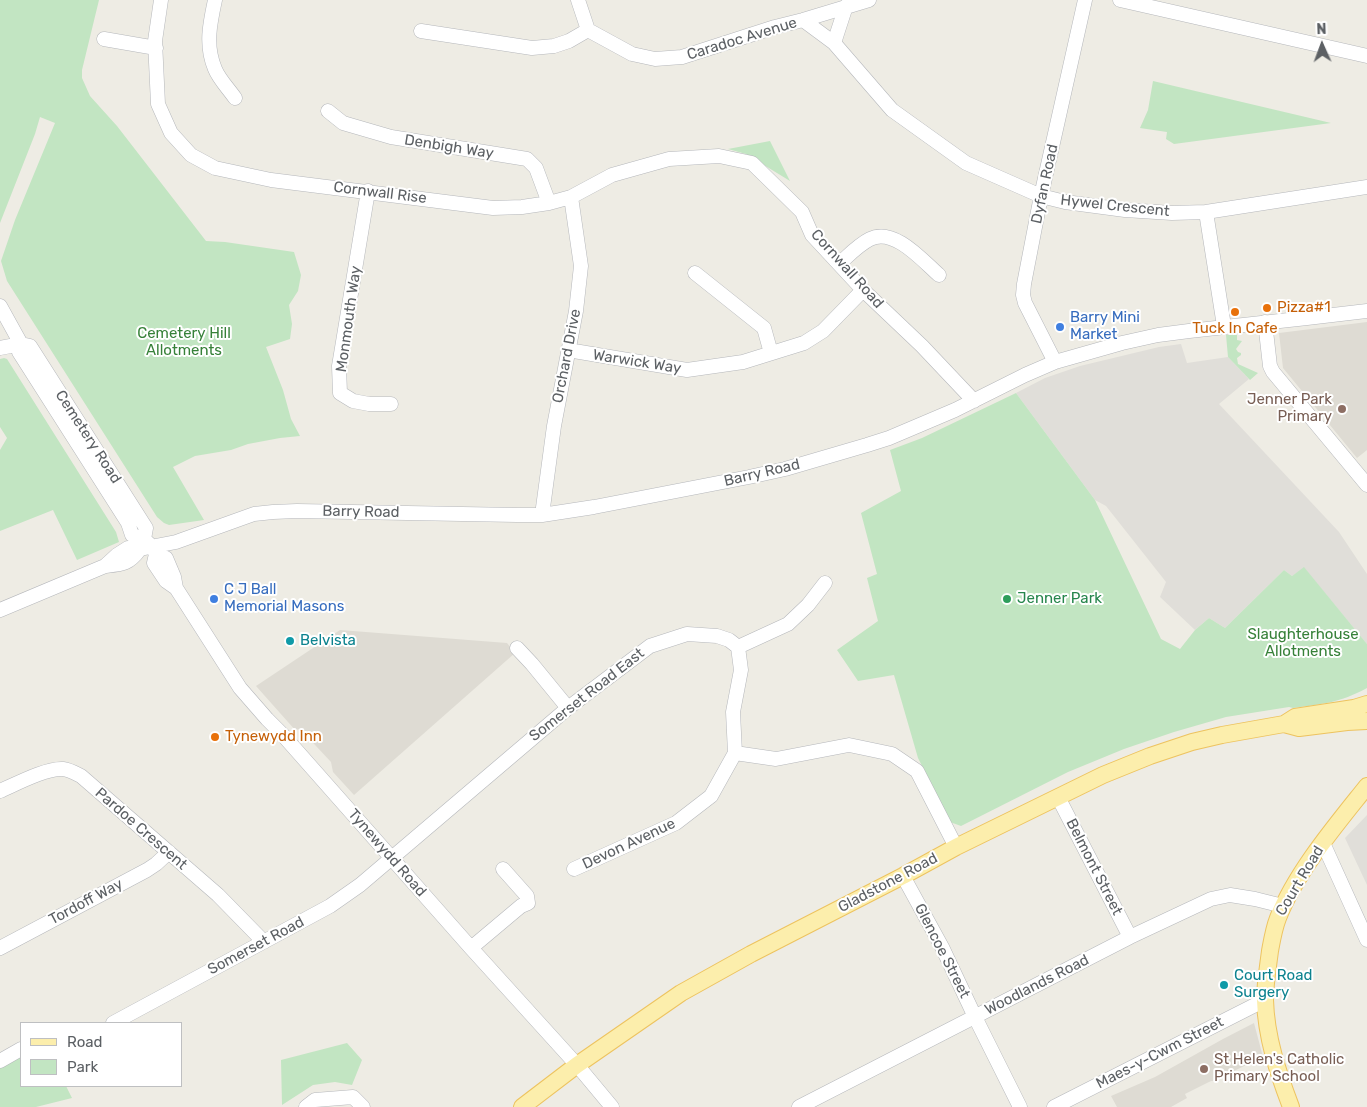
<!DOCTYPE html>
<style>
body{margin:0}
#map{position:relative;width:1367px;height:1107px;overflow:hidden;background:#eeece4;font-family:Rubik,sans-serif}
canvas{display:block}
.legend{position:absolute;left:20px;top:1022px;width:162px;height:65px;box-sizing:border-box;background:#fff;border:1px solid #bebfc1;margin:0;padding:6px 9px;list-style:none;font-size:15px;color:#5c6064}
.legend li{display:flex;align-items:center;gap:10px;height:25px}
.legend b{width:25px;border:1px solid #bebfc1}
.north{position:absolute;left:1297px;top:20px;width:50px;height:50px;-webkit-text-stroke:4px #fff;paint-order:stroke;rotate:358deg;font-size:14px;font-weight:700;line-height:20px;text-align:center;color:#5c6064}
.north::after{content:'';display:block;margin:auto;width:18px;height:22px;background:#5c6064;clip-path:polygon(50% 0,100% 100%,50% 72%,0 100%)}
</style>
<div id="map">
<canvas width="1367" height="1107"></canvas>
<ul class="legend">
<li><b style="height:6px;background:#fceeac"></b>Road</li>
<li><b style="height:14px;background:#c2e5c2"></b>Park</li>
</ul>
<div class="north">N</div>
</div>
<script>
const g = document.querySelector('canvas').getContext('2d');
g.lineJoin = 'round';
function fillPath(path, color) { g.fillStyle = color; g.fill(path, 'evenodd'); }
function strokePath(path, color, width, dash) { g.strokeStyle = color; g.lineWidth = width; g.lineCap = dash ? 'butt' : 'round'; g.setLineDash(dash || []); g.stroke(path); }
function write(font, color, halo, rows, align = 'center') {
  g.font = font + ' Rubik,sans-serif'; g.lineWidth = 4; g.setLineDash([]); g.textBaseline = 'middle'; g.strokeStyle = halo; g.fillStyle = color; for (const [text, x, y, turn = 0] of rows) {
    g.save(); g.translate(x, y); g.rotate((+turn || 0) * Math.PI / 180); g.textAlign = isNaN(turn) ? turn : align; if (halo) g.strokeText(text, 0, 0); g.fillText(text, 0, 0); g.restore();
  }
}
fillPath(new Path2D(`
 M1181 344 1187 363 1228 357 1249 379 1219 404 1339 532 1367 574V644L1304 568 1292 576 1284 570 1225 628 1209 618 1195 630 1160 597 1166 582 1106 506 1095 500 1016 393 1045 378 1080 366 1159 347Z
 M1367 815V885L1345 838Z`), '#e0ded9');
fillPath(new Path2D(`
 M1367 322V450L1357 458 1283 368 1279 333Z
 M340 630 507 643 515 653 354 795 333 772 331 762 301 730 298 729 296 731 256 686Z
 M1254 1023 1263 1057 1213 1081H1211L1185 1094 1187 1098 1171 1107H1117L1111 1096 1155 1077 1223 1039Z`), '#dedbd3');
fillPath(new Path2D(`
 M0 0H99L82 70V78L90 96 117 126 206 241 225 242 294 252 301 275 298 291 289 305 292 324 290 339 266 347 283 390 291 419 300 436 280 438 248 444 231 450 195 456 173 467 204 520 169 525 164 523 157 517 7 281 1 261 15 220 55 123 40 117 35 134 0 223Z
 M1153 81 1331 123 1174 144 1166 139 1167 132 1140 128 1148 110Z
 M770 141 790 181 746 154 728 149Z
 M1226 335H1237V340L1242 341 1236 349 1238 352 1241 353V355L1237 358 1238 364 1258 373 1250 380 1228 357Z
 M4 358 7 359 111 524 116 532 119 542 77 560 53 510 0 531V450L7 438 0 427V359Z
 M1016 393 1095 500 1161 639 1180 649 1195 630 1209 618 1225 628 1284 570 1292 576 1304 567 1367 644V688C1339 703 1323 704 1293 708L1289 707 1226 717 1174 732 1124 749 1068 772 961 826 950 822 918 758 894 675 858 681 837 650 878 621 867 578 877 574 861 513 901 491 890 450 922 438Z
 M347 1043 362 1060 352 1085 335 1082 313 1085 282 1105 281 1060Z
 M21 1053V1086H66L72 1098 36 1107H0V1063Z`), '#c2e5c2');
const minor = new Path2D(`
 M161 0 155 41 158 104 171 133 191 155 215 168 271 180 493 208 522 207 549 203 571 197 612 175 669 159 719 156 752 163 802 212 812 235 863 290 922 346 974 401
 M215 0C210 23 205 46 215 69 219 79 228 88 235 98
 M578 0 588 30
 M1120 0 1367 56
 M803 20 834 43 892 110 966 163 1041 196 1065 202 1125 210 1172 213 1206 212 1367 187
 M588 30 632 54 655 59 682 57 775 27 803 20 869 0
 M421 31 532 48 554 46 569 41 588 30
 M104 39 156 48
 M834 43 846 6
 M328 111 343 123 391 137 527 159 536 168 549 203
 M368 191 339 366 340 393 353 401 369 404H391
 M1206 212 1224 326
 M839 264C848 256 858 245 870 239 894 227 922 260 939 275
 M695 273 764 328 771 353
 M0 306 21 344 19 352 128 523 132 535C145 539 150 542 156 554L154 563 166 581 176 588 240 688 267 719 282 734 471 948 577 1065 612 1107
 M1265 322 1270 366 1273 372 1367 485
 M0 348 21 344 30 346 146 528 144 539
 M568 350 687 370 743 362 804 343 823 331 863 290
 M1055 362 1025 303 1023 295 1024 284 1041 196 1085 0
 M542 515 554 426 576 311 581 266 571 197
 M156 554 166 558 174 577 176 588
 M105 566 117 555 128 548 140 549 176 542 254 514 273 512 297 511 517 515H542L594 507 749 477 785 469 867 445 889 438 955 410 1025 375 1055 362 1122 343 1158 335 1189 331 1307 318 1367 311
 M0 610 105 566C123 564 129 564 140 549
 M517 648 532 664 568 708
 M735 753 733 712 741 670 738 647
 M0 791C16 784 46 768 63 769 70 770 75 773 81 776L218 895 264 942
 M1058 797 1130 937
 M1323 843 1367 940
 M574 869 676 823 711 796 735 753 776 759 849 745 892 754 917 771 956 847
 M903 876 942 947 975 1017 1020 1107
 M0 948 147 870 156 864 169 852
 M471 948 521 906 528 903 527 896 503 869
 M113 1023 330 906 360 885 568 708 650 646 687 634 717 636 729 640 738 647 788 624 808 605 825 583
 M0 1061 21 1049
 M306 1107 315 1100 353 1097 363 1107
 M799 1107 1130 937 1211 899 1230 895 1255 899 1283 906
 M1054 1107 1265 1000`);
const major = new Path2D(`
 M1284 724 1299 728 1347 722 1367 721
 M522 1107 577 1065 681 993 751 954 903 876 956 847 1103 775 1150 756 1192 742 1222 735 1284 724 1295 717 1354 708 1367 704
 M1291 1107C1278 1073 1266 1037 1265 1000 1265 984 1268 967 1270 951 1272 940 1274 928 1278 918 1296 872 1336 825 1367 786`);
strokePath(minor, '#b5b7bb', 15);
strokePath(major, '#edc35f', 18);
strokePath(minor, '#fff', 14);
strokePath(major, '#fceeac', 16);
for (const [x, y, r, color] of [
 [1267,308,5,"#e8710a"],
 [1235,312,5,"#e8710a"],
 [1060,327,5,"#3f7fe0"],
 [1342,409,5,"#8d6e63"],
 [214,599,5,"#3f7fe0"],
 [1007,599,5,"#2e9e5b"],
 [290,641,5,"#0f9aa8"],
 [215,737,5,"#e8710a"],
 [1224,985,5,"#0f9aa8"],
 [1204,1069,5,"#8d6e63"]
]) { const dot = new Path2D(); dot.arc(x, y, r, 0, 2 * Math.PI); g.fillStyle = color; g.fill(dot); strokePath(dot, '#fff', 2); }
write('15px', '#5c6064', '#fff', [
 ["Caradoc Avenue",742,39,-17],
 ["Denbigh Way",449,147,9],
 ["Dyfan Road",1045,184,-78],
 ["Cornwall Rise",380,193,7],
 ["Hywel Crescent",1115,206,6],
 ["Cornwall Road",847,269,48],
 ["Monmouth Way",349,319,-82],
 ["Orchard Drive",567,356,-79],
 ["Warwick Way",637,362,9],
 ["Cemetery Road",88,437,57],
 ["Barry Road",762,473,-13],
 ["Barry Road",361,512,1],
 ["Somerset Road East",587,695,-38],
 ["Pardoe Crescent",141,829,41],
 ["Devon Avenue",629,844,-25],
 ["Tynewydd Road",387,853,49],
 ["Belmont Street",1094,867,63],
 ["Court Road",1300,881,-59],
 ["Gladstone Road",888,883,-28],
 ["Tordoff Way",86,902,-28],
 ["Somerset Road",256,946,-28],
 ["Glencoe Street",942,951,63],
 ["Woodlands Road",1037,985,-27],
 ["Maes-y-Cwm Street",1160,1053,-27]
]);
write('15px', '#c56008', '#fff', [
 ["Pizza#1",1277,308],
 ["Tuck In Cafe",1235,329,"center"],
 ["Tynewydd Inn",225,737]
], 'left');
write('15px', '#366cbe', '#fff', [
 ["Barry Mini",1070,318],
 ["Market",1070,335],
 ["C J Ball",224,590],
 ["Memorial Masons",224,607]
], 'left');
write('15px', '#378139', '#fff', [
 ["Cemetery Hill",184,334],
 ["Allotments",184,351],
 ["Slaughterhouse",1303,635],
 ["Allotments",1303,652]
]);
write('15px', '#785e54', '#fff', [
 ["Jenner Park",1332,400],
 ["Primary",1332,417],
 ["St Helen's Catholic",1214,1060,"left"],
 ["Primary School",1214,1077,"left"]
], 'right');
write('15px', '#27864d', '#fff', [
 ["Jenner Park",1017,599]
], 'left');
write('15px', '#0d838f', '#fff', [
 ["Belvista",300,641],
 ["Court Road",1234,976],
 ["Surgery",1234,993]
], 'left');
</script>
